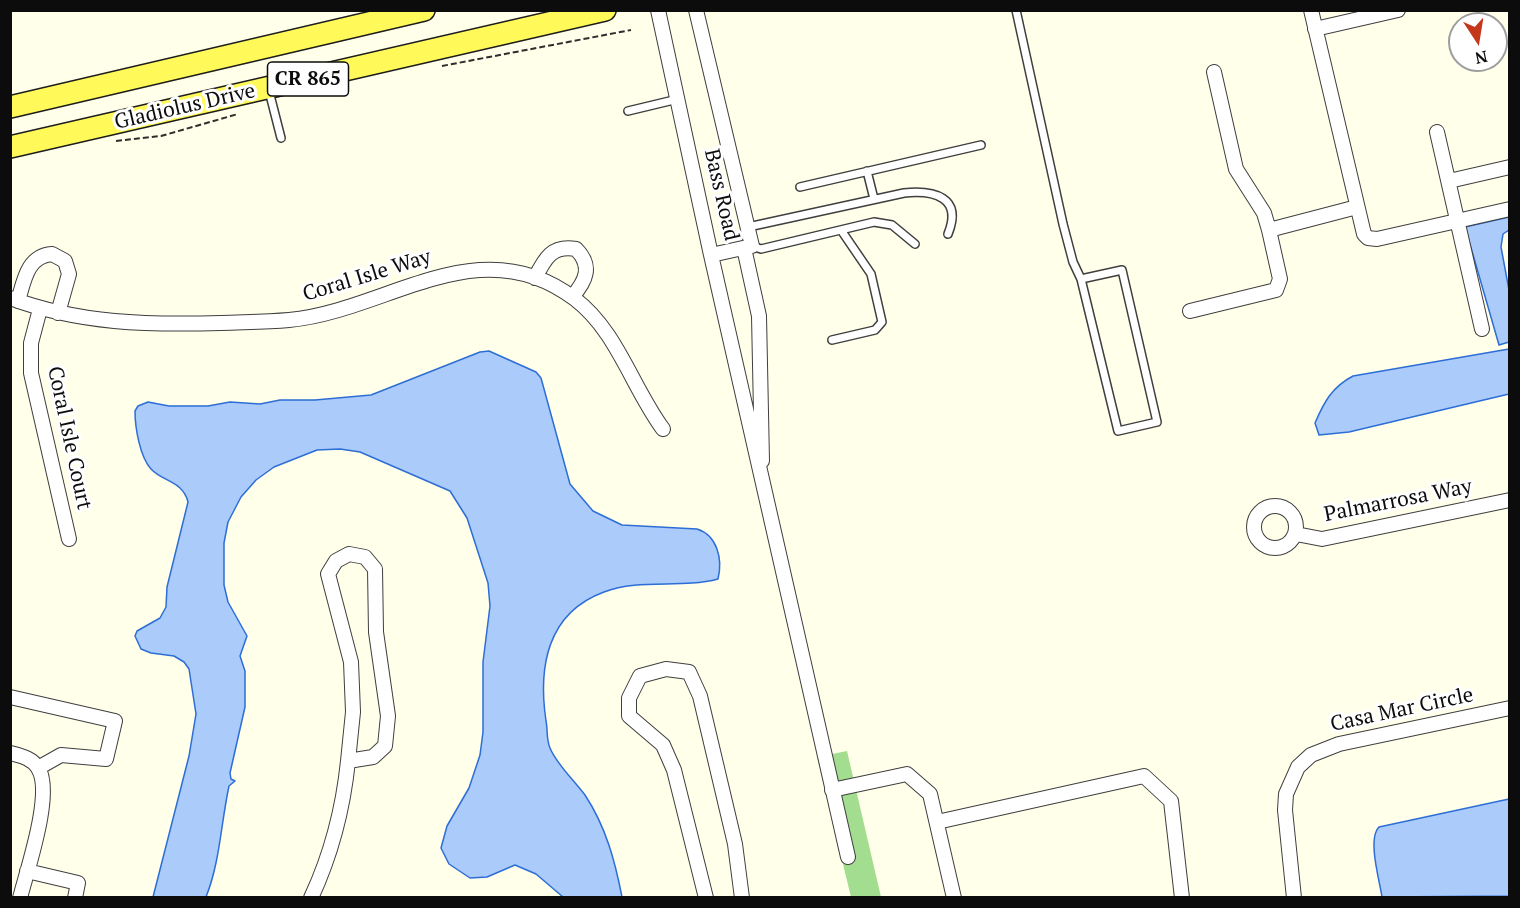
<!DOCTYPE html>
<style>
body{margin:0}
#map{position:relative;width:1520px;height:908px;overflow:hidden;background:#ffffea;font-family:"PT Serif",serif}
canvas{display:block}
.frame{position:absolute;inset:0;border:12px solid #0c0c0c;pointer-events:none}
.north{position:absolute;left:1448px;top:12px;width:60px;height:60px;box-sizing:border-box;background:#fff;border:2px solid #9e9e9e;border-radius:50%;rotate:168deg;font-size:16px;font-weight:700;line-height:24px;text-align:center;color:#0c0c0c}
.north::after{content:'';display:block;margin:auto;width:21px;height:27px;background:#c4371b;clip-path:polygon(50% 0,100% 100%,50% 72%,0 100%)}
</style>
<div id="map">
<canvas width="1520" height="908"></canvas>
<div class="frame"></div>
<div class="north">N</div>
</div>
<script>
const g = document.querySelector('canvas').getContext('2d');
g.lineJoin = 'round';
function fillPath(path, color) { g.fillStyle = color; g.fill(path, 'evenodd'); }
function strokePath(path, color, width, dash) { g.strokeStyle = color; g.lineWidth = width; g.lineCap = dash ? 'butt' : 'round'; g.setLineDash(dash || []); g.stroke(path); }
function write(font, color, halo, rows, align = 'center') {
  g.font = font + ' "PT Serif",serif'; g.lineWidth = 6; g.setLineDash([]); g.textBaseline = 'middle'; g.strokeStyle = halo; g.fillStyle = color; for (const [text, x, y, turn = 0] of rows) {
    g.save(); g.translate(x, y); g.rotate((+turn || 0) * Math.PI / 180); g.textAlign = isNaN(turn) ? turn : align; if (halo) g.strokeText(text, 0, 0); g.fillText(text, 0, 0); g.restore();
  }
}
fillPath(new Path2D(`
 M847 751 881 897H851L817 757Z`), '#a2dd90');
const water = new Path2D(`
 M1509 217V230L1503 234 1501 247 1509 290V342L1499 345 1465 227Z
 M1509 349V394L1349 432 1319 435 1315 423C1324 402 1332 387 1353 376Z
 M489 351 536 372 541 378 570 484 593 511 622 525 697 529C717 535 723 559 718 579 681 589 640 578 604 592 547 613 538 667 546 721 548 730 546 739 550 748 557 765 574 780 585 795 606 827 615 861 622 897H563L536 874 515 865 487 877 470 878 449 864 441 848 447 826 469 788 480 755 483 732V662L490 606 488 583 467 518 450 491 360 452 340 449 317 450 274 467 256 480 241 497 228 522 224 543V585L228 602 247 636 240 656 245 671V707L230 773 231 779 235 781 229 786C221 823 220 862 206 897H153L189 756 196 714 189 669 184 662 174 656 151 653 141 649 135 636 137 631 160 618 166 607 167 587 188 502C183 481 163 482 151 469 140 457 135 428 135 411L138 406 148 402 169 406H208L230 402 260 404 280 400H315L371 395 480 352Z
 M1509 799V896L1382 897C1380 882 1367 839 1379 827Z`);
fillPath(water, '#abcbfa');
strokePath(water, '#2d6ed6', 1.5);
const service = new Path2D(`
 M1016 10 1063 224 1073 262 1081 279 1118 431 1157 422 1122 270 1081 279
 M269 91 281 138
 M628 111 678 99
 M867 171 874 199
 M800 187 981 145
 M748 227 904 193C934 190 963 197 948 234
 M752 246 761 249 874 222 892 225 915 244
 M832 340 875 330 882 322 871 274 841 230`);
const minor = new Path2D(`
 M658 10 711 255 752 246 696 10
 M1311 10 1364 234 1368 238 1377 239 1510 209
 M1315 29 1398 10
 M1437 132 1482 329
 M1449 181 1510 167
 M1269 230 1357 207
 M744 248 759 316 762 461
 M711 255 848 857
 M535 278C545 258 552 245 576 249 593 266 586 281 572 297
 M10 298C80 324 148 325 221 323 243 322 266 322 289 320 387 311 479 226 575 299 617 331 632 387 663 429
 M18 301C24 281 27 256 52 254L65 261 69 274 58 313
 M40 309 31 343V373L69 539
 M1190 311 1276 290 1280 279 1269 230 1264 213 1236 169 1214 72
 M1254 527a21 21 0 1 1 42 0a21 21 0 1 1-42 0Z
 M1296 534 1322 539 1510 500
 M349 554 365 557 375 569 376 632 388 716 385 746 373 757 348 761 353 712 351 662 328 574 336 561Z
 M10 697 115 721 106 759 61 755 38 768
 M10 753C21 756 32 758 38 768 54 792 27 870 20 898
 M832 790 907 774 930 794 954 898
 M937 822 1144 776 1171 801 1182 898
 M27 871 78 883 75 898
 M311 898C332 853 343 810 348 761
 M706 898 674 770 663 745 629 716V698L640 676 666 669 689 672 700 696 735 844 742 898
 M1294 898 1285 810 1286 794 1298 767 1311 755 1339 744 1510 708`);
const primary = new Path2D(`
 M10 107 424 10
 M10 147 605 10`);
strokePath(service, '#3f3f3f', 10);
strokePath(minor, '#3f3f3f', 16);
strokePath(primary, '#1d1d1d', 24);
strokePath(new Path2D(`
 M442 66 631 30
 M116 141 161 136 238 114`), '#2e2e2e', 2, [6, 3]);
strokePath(service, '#fff', 7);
strokePath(minor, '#fff', 14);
strokePath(primary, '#fffa5a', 21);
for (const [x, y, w] of [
 [308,79,81]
]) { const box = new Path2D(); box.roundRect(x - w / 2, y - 17, w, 34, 4.5); g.fillStyle = '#fff'; g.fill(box); strokePath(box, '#0c0c0c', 1.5); }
write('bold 20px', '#0c0c0c', null, [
 ["CR 865",308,79]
]);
write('21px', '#0c0c0c', '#fff', [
 ["Gladiolus Drive",185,107,-13],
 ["Bass Road",721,195,77],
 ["Coral Isle Way",367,276,-17],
 ["Coral Isle Court",69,438,78],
 ["Palmarrosa Way",1398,501,-11],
 ["Casa Mar Circle",1402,710,-12]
]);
</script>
